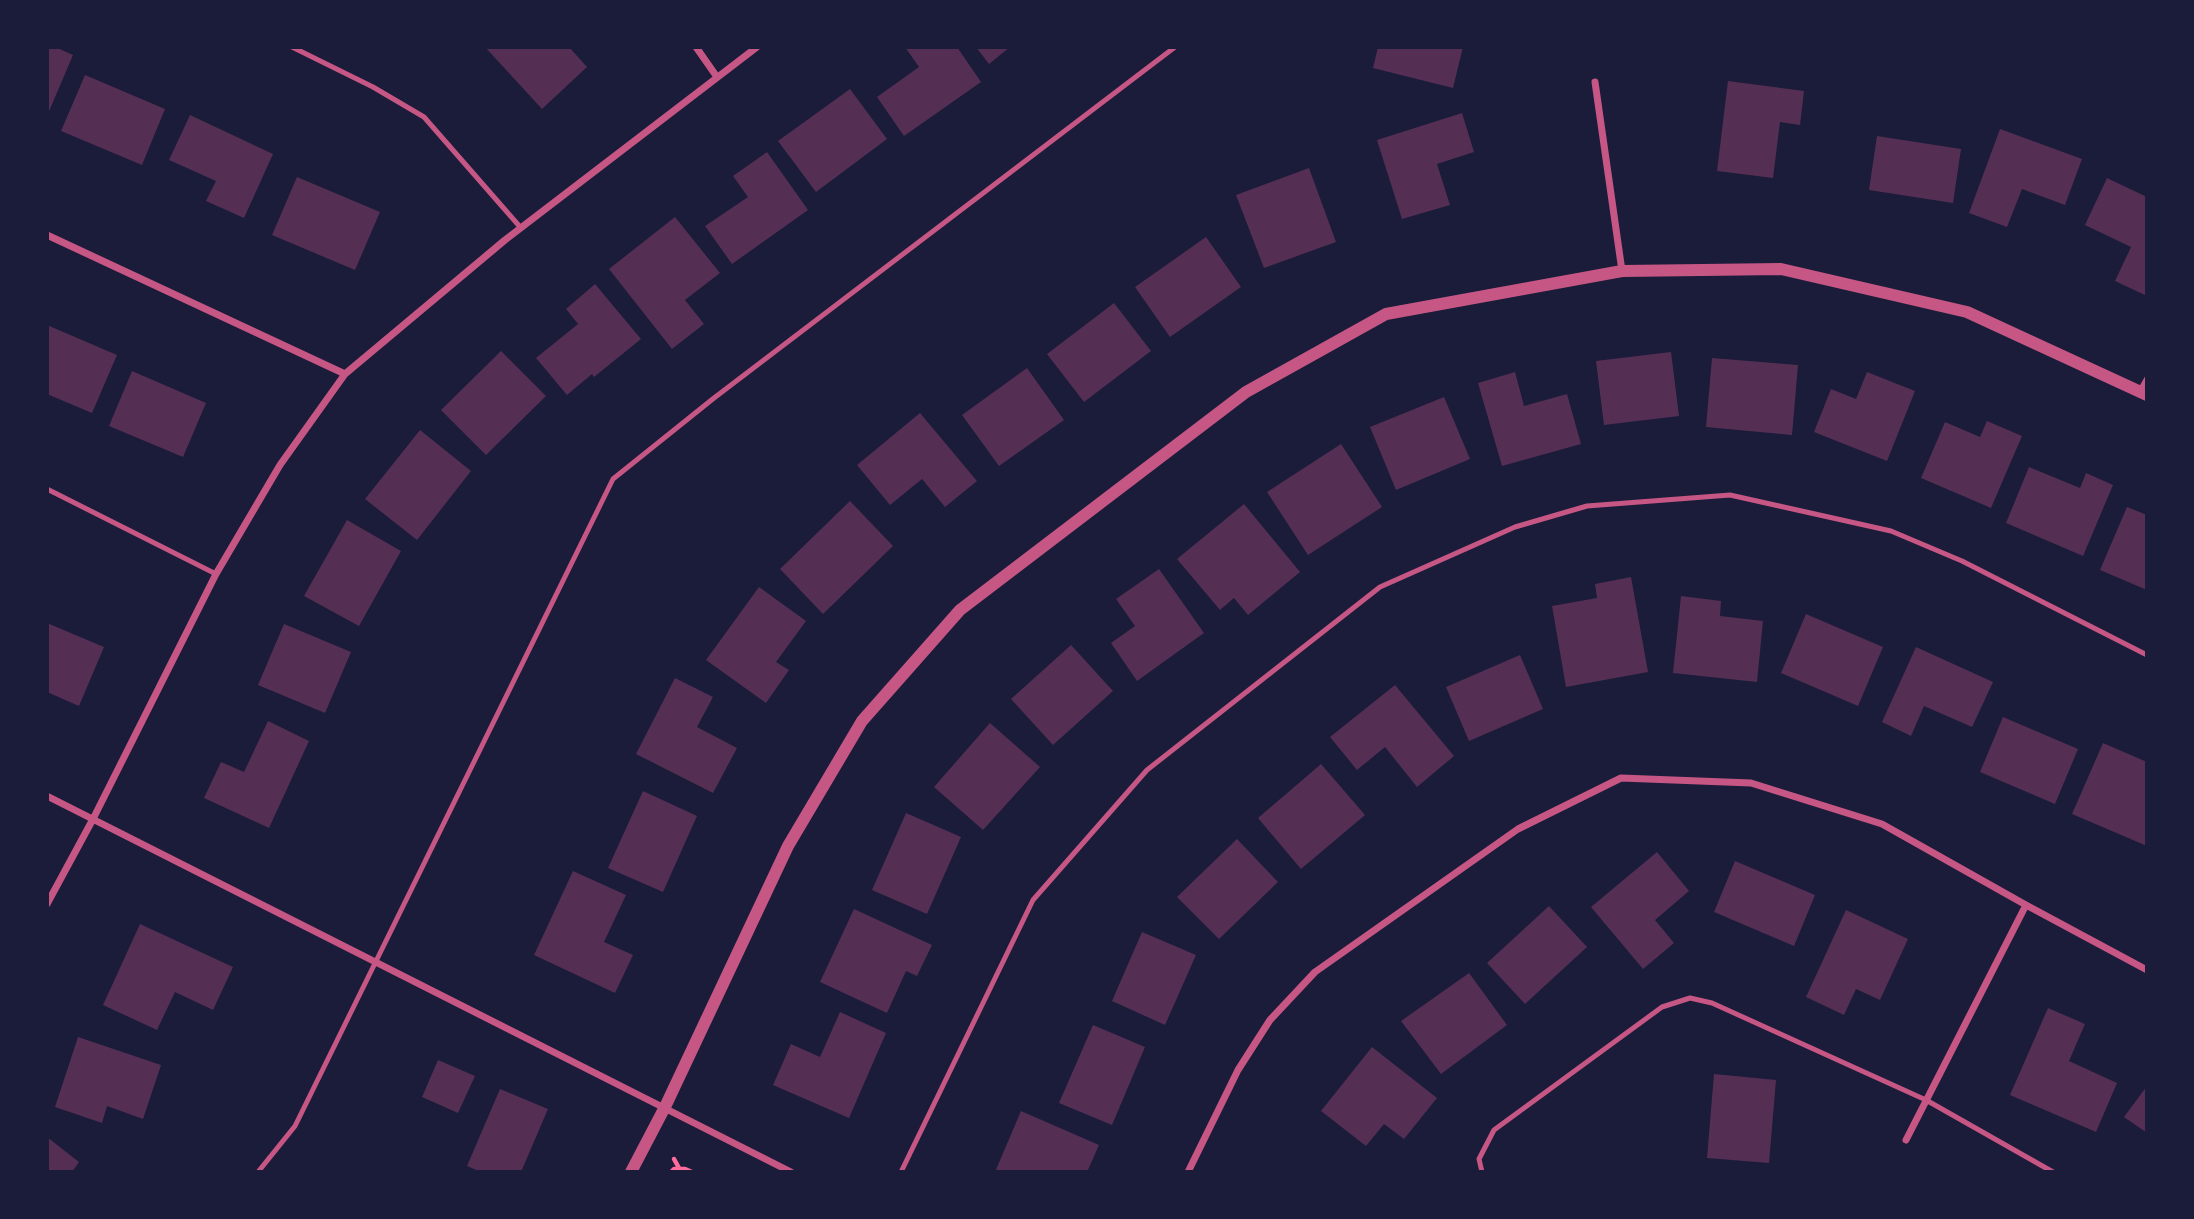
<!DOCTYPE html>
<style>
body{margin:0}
#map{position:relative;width:2194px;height:1219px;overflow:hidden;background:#1b1b3a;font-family:"Archivo Narrow",sans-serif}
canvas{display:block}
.frame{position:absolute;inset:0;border:49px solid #1b1b3a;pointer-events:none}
</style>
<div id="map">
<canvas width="2194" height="1219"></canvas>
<div class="frame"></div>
</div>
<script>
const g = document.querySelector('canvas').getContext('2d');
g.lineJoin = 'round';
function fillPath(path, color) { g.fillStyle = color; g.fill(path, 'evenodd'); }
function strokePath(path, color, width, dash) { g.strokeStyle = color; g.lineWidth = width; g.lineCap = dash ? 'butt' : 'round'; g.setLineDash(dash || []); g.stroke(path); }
fillPath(new Path2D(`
 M47 47H55L73 55 47 116Z
 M485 47H569L587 67 542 109Z
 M905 47H957L981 82 904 136 877 97 919 67Z
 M976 47H1010L989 64Z
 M1378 47H1463L1453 88 1373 68Z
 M85 75 165 109 142 165 61 131Z
 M1728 81 1804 91 1800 125 1780 122 1773 178 1717 171Z
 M850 89 887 139 816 192 778 141Z
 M1462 113 1474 152 1437 164 1450 205 1402 219 1377 140Z
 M190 115 273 154 244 218 206 201 216 181 169 160Z
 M2000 129 2082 159 2065 205 2022 189 2007 227 1969 213Z
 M1877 136 1961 149 1953 203 1869 190Z
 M767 152 808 210 732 264 705 226 748 197 733 176Z
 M1309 168 1336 242 1264 268 1236 195Z
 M297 177 380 212 355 270 272 235Z
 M2107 178 2147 197V296L2115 281 2131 247 2085 225Z
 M675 217 720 273 685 300 704 324 672 349 609 269Z
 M1206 237 1241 287 1170 337 1135 287Z
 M595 284 641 339 594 377 592 374 567 395 536 358 578 324 566 309Z
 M1114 303 1151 351 1084 402 1047 354Z
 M47 325 117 355 92 413 47 394Z
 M501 351 546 396 486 455 441 410Z
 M1671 352 1679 416 1604 425 1596 361Z
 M1712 358 1798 365 1792 435 1706 427Z
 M1027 368 1064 420 999 466 962 415Z
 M132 371 206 403 183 457 109 426Z
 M1515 372 1524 406 1567 394 1581 444 1502 466 1478 383Z
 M1867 372 1915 391 1887 461 1814 432 1831 389 1856 399Z
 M1444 397 1470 459 1396 490 1370 427Z
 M920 413 977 481 945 507 922 479 890 505 857 465Z
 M1987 421 2022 436 1991 508 1921 478 1945 422 1980 437Z
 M420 430 471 471 417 540 365 499Z
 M1341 444 1382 507 1308 555 1267 492Z
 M2029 467 2080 488 2086 473 2113 485 2083 556 2006 523Z
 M850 501 893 546 823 614 780 569Z
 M1244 504 1300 572 1248 615 1234 598 1220 610 1177 559Z
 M2127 507 2147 515V590L2100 570Z
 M347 520 401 551 359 626 304 596Z
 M1159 569 1204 633 1137 681 1111 643 1135 626 1116 599Z
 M1631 577 1648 672 1566 687 1552 606 1597 598 1595 584Z
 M759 587 806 621 776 662 789 670 766 703 706 660Z
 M1681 596 1721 601 1720 616 1763 621 1757 682 1673 673Z
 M1806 614 1883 647 1858 706 1781 673Z
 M47 623 104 647 79 706 47 692Z
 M284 624 351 652 325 713 258 685Z
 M1071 645 1113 691 1053 745 1011 699Z
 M1916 647 1993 682 1972 727 1924 706 1911 736 1882 722Z
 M1520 655 1543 709 1469 741 1446 687Z
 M675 678 713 697 697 727 737 748 713 793 636 754Z
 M1395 685 1454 756 1417 787 1385 747 1357 770 1330 737Z
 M2003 717 2078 749 2055 804 1980 772Z
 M268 721 309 741 269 828 204 798 221 762 244 772Z
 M990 723 1040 767 983 830 934 787Z
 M2103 743 2147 762V846L2072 814Z
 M1321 764 1365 815 1301 869 1258 818Z
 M643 791 697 816 663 892 608 868Z
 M906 813 961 837 927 914 872 890Z
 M1237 839 1278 882 1219 939 1177 897Z
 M1657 852 1689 891 1655 920 1674 943 1643 969 1591 907Z
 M1735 861 1815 895 1794 946 1714 912Z
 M573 871 626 895 604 942 633 955 615 993 534 955Z
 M1549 906 1587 947 1525 1004 1487 963Z
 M854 909 932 945 917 976 906 971 887 1013 820 982Z
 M1846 910 1908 939 1880 1000 1856 989 1844 1015 1806 997Z
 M140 924 233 967 213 1010 175 992 157 1030 103 1005Z
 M1142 932 1196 955 1165 1025 1112 1001Z
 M1469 973 1507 1025 1441 1074 1401 1021Z
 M2048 1008 2085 1024 2069 1061 2117 1083 2096 1132 2010 1095Z
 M840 1012 886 1033 849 1118 773 1085 791 1044 820 1057Z
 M1093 1025 1145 1047 1112 1125 1059 1103Z
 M78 1037 161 1065 143 1119 107 1106 102 1123 55 1107Z
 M1372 1047 1437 1098 1404 1139 1384 1124 1366 1146 1321 1111Z
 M438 1060 475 1076 458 1113 422 1097Z
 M1714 1074 1776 1080 1769 1163 1707 1158Z
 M2147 1086V1133L2124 1117Z
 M500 1089 548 1109 521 1172H481L467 1166Z
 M1021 1111 1099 1145 1087 1172H995Z
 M47 1137 79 1162 72 1172H47Z`), '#542f53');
strokePath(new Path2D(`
 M674 1159 679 1168
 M671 1172 674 1169H685L692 1172`), '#ff6b9d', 4.5);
strokePath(new Path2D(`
 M292 47 373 87 424 117 521 228
 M2139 392 2147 378
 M47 489 216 574
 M258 1172 295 1126 613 479 714 398 1175 47
 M901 1172 1033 900 1147 770 1380 587 1515 527 1587 506 1730 495 1891 531 1962 561 2147 655
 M1482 1172 1479 1159 1494 1130 1662 1007 1690 998 1712 1003 1926 1100 2053 1172`), '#c65784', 5);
strokePath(new Path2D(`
 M696 47 717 77
 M1595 82 1622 271
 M47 235 345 374
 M47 796 791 1172
 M47 904 93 819 216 574 280 465 345 374 505 240 757 47
 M1906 1140 2026 905
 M1188 1172 1238 1070 1270 1020 1315 972 1518 829 1621 778 1751 783 1882 824 2026 905 2147 970`), '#c65784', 7);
strokePath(new Path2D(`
 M631 1172 665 1107 788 846 862 721 960 610 1246 392 1386 314 1622 271 1781 269 1967 312 2147 395`), '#c65784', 12);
</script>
